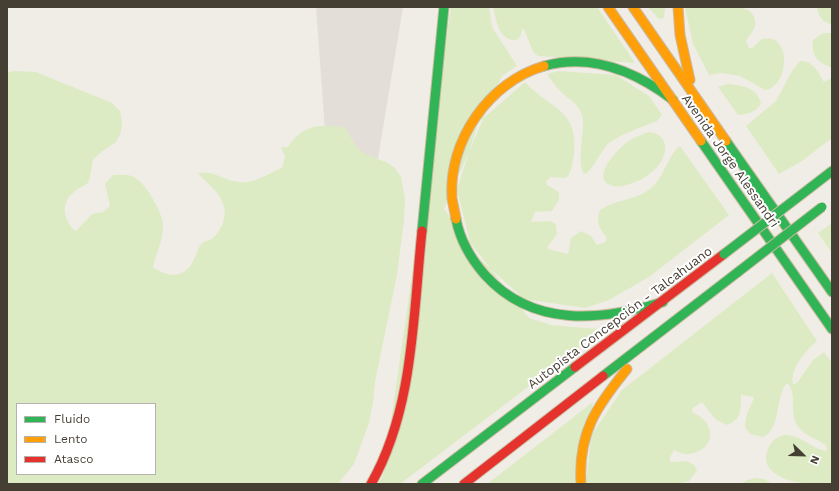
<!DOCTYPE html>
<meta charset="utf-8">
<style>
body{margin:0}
#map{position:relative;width:839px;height:491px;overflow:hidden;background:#f0ede6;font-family:"Work Sans",sans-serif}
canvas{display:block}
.frame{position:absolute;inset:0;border:8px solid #453e33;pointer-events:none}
.legend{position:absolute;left:16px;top:403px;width:140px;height:72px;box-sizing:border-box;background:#fff;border:1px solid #b5b2ad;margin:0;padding:5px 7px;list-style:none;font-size:12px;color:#453e33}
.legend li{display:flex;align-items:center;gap:8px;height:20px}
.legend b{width:20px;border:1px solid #b5b2ad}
.north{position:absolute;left:783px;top:435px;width:40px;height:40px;-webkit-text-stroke:3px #fff;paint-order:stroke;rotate:113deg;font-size:11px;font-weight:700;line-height:16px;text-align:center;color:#453e33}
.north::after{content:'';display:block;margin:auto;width:14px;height:18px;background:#453e33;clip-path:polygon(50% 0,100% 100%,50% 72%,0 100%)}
</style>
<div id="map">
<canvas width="839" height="491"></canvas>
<div class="frame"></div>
<ul class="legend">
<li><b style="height:5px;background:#30b455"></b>Fluido</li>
<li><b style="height:5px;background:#ff9f0a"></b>Lento</li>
<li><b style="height:5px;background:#e5322d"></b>Atasco</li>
</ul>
<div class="north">N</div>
</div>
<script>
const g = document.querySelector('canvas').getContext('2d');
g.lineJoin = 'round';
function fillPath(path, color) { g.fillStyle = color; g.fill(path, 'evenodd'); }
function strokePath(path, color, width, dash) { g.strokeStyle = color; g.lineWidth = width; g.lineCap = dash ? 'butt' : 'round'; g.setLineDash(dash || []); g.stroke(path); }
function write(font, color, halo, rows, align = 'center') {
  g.font = font + ' "Work Sans",sans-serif'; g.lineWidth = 4; g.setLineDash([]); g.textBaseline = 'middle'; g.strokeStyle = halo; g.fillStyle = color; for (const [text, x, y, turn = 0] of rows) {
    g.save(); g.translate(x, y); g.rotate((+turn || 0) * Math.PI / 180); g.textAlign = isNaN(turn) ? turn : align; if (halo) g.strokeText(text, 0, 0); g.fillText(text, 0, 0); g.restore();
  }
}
fillPath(new Path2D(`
 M316 7H403L358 279 336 281Z`), '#e3ded7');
fillPath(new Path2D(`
 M451 7H489L492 27 517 66 502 76 444 209 529 318 551 325 598 329 574 352 400 484H378L383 476Z
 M493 7H597L635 63 538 56 533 52 524 29 522 30 520 37 517 40C499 42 496 20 493 7Z
 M648 7H665L664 18 659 19Z
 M685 7H740L750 11C761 24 753 30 746 41L749 48H752L762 39C792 31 790 87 765 90L740 76 722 73 709 75 693 44Z
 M817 7H832V25C823 22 818 17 817 7Z
 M823 33H832V68C818 62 811 57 813 40Z
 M800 61C813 60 819 73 824 82L832 78V138L802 161 779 174 746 126 776 101 792 71Z
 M15 71 36 72 112 103 120 111 122 121 121 132 116 142 100 153 93 160 89 182C84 186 77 189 73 193 59 204 65 223 76 231L92 214 103 212 110 206 105 184 113 175C121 175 127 174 134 177 146 183 162 212 163 224 164 239 156 253 153 267 167 277 183 279 192 263 196 257 197 249 202 243 205 241 210 240 213 238 221 231 227 217 224 207 220 191 208 185 198 173 216 170 222 181 240 182 254 184 269 173 282 168L285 157 281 147H288C301 125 321 123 345 128L357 148 365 154 386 162 395 168 401 177 405 199 404 220 397 275 375 382 373 403 369 423 354 464 338 484H7V72ZM17 404H155V474H17Z
 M559 71 616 75 649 96 662 115 657 121C644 126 619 135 609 143 602 149 591 173 585 174 576 168 584 132 583 120 581 104 570 101 560 91 555 86 551 80 547 74Z
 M525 82C551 110 579 109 574 155 572 164 572 172 566 178L551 177 546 182 547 185 559 192V200L552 211 535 212 531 222 550 221 556 224 557 234 548 246V249L568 254 571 238 581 231 591 236 597 245 605 242 607 238C600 229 595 222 600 210 618 198 640 201 655 184 664 175 670 152 680 146L729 215 649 277 609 300 585 308 524 299 473 253 457 190 478 123Z
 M727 84C741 85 757 87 761 103 757 112 748 114 738 115L718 87Z
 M649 132C673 135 667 160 653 171 645 179 634 183 623 186 618 187 613 187 608 184 593 175 618 149 627 142 633 138 642 134 649 132Z
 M832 223V253L818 233Z
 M772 273 817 341C807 349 789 370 793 384L797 383 813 360 824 352 832 363V484C813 484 785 485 770 469 760 457 771 434 787 435 802 436 814 450 827 451L826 445C817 439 806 436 799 428 788 415 798 392 787 383 775 396 781 430 763 437L750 434 745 427 746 416 754 398 753 397 741 395C741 408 742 420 727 425L715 419 702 402 693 408 692 412C696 415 701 416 705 421 717 436 707 452 689 454 684 455 679 452 674 450L670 457V462L687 461 694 465 697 471 689 481 677 484H586L591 436 622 390Z
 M593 402 574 484H487L500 474Z
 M756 478 764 479 772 484H742L747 480Z`), '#ddebc4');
const fast = new Path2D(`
 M544 66C592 53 635 71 673 100
 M701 141 832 329
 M726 141 832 292
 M810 188 832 171
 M456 219C460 240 471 259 485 275 533 328 601 321 663 302
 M422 231 444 7
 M603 376 738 272
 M422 484 575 367`);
const slow = new Path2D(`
 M608 7 701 141
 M633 7 726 141
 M678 7 680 35 690 80
 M456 219C455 212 453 205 452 198 448 141 489 82 544 66
 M581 484C578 433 596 407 627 369`);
const jam = new Path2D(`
 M575 367 724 254
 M371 484C414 409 413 315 422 231
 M464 484 603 376`);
strokePath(fast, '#cabaa0', 11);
strokePath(slow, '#cabaa0', 11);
strokePath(jam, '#cabaa0', 11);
strokePath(fast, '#30b455', 9);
strokePath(slow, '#ff9f0a', 9);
strokePath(jam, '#e5322d', 9);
const fastBridge = new Path2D(`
 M724 254 810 188
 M738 272 822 207`);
strokePath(fastBridge, '#cabaa0', 11, []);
strokePath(fastBridge, '#30b455', 9);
write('13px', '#453e33', '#fff', [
 ["Avenida Jorge Alessandri",730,161,55],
 ["Autopista Concepción - Talcahuano",620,318,-37]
]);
</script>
